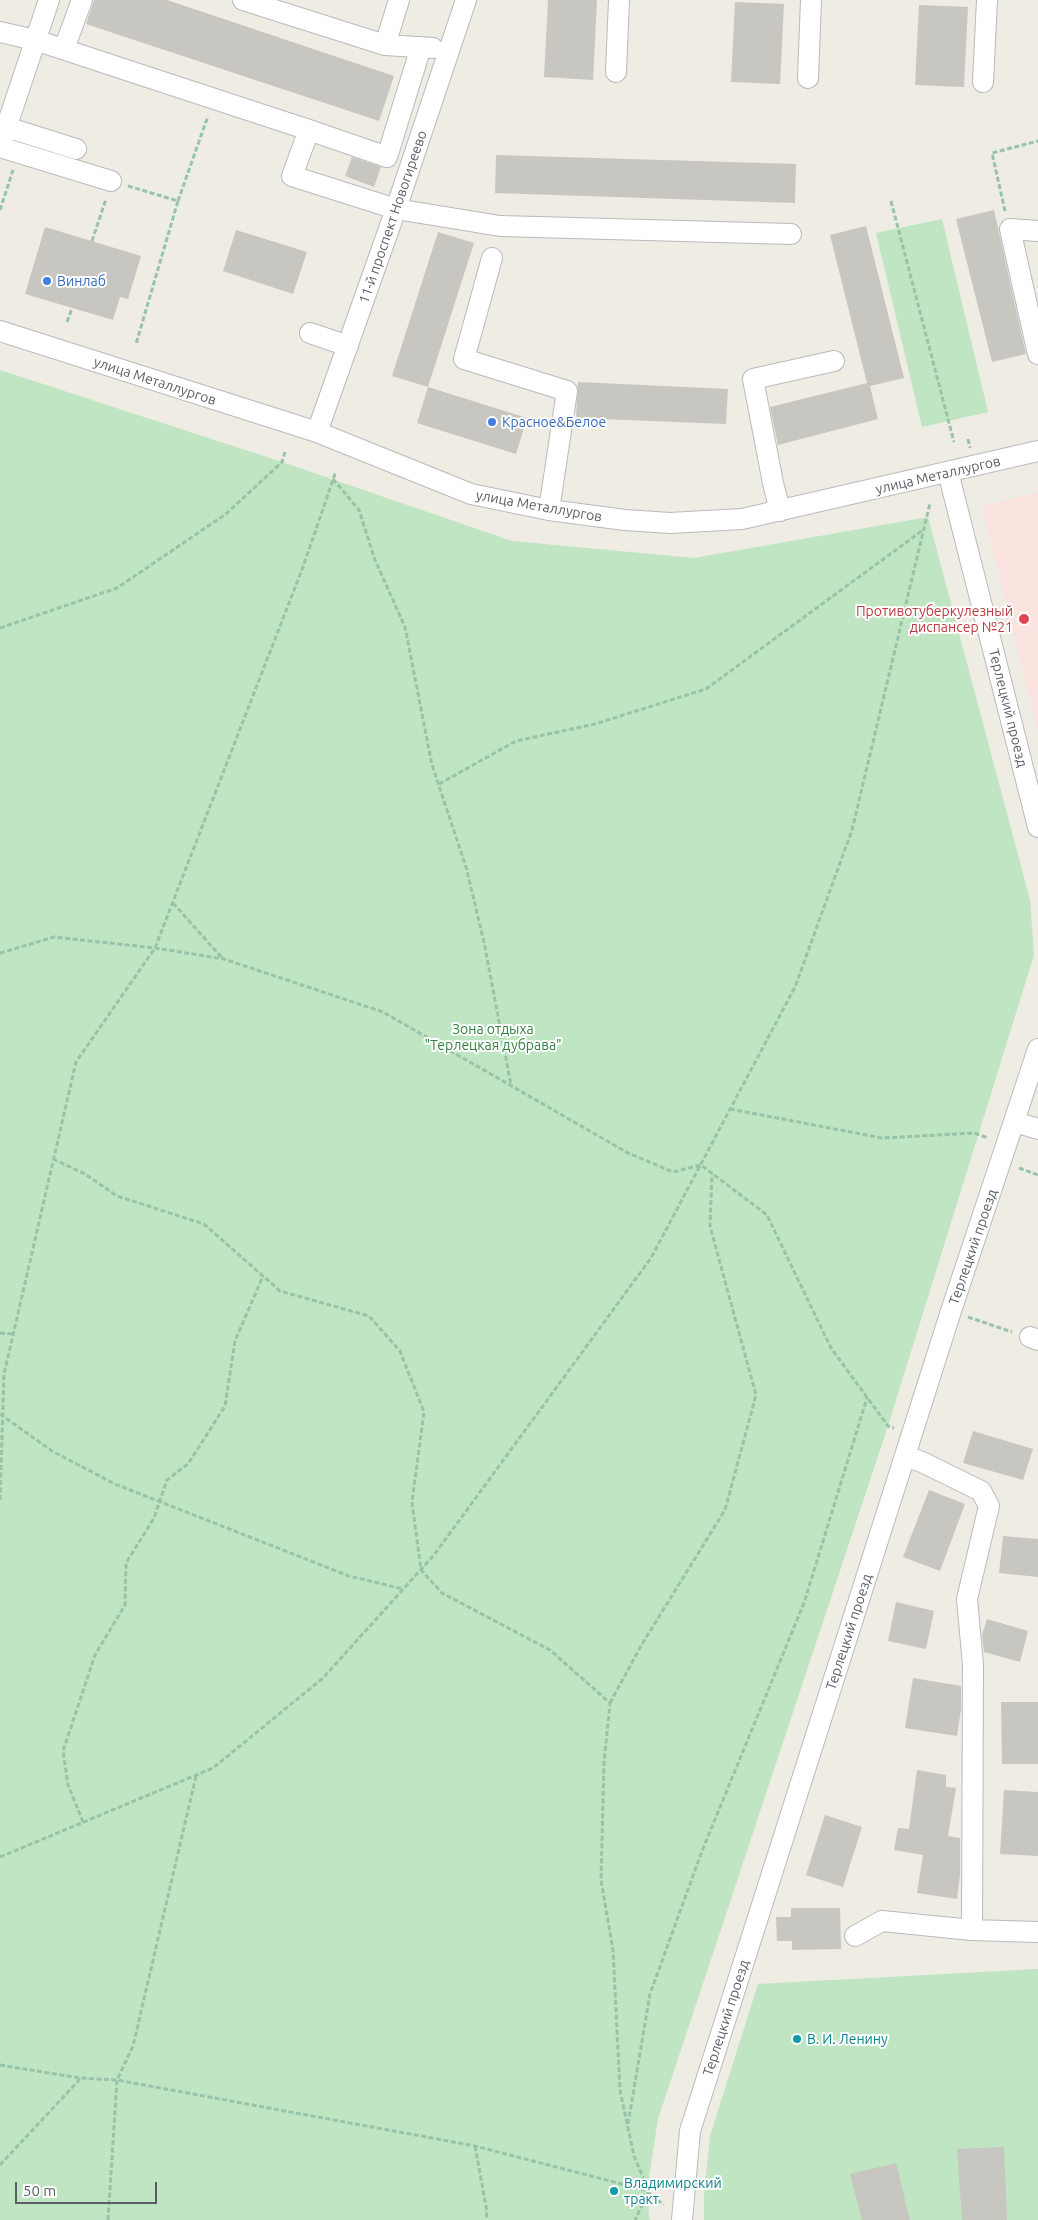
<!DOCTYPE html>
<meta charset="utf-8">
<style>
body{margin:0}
#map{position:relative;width:1038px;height:2220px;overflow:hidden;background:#eeece3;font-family:Ubuntu,sans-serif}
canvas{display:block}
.scale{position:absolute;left:15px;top:2182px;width:142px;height:22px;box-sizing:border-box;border:2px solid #5b5e64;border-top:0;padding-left:6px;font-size:15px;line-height:18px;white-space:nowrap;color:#5b5e64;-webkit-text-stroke:4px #fff;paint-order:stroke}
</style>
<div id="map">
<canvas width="1038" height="2220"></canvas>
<div class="scale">50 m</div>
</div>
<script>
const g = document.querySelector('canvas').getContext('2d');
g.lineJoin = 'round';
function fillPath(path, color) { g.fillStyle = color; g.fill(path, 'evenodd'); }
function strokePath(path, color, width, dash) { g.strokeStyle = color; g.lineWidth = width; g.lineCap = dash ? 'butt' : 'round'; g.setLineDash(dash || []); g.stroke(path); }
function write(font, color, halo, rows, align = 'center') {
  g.font = font + ' Ubuntu,sans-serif'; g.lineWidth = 4; g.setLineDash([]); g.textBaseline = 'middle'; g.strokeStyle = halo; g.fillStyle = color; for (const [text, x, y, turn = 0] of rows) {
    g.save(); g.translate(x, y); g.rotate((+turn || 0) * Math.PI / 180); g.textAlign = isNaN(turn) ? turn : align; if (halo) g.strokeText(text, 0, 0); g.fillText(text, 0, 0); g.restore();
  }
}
fillPath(new Path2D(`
 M1038 492V731L982 506Z`), '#fbe4df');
fillPath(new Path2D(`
 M942 219 988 412 922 427 876 233Z
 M0 370 282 462 512 541 694 558 928 517 1030 900 1034 955 888 1426 658 2119 648 2183 649 2218 651 2220H0Z
 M1038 1969V2220H704V2195L710 2136 758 1984Z`), '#bfe5c3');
fillPath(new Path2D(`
 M94 0H167L394 76 379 121 86 24Z
 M548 0H597L593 80 544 77Z
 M735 2 784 4 780 84 731 82Z
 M919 5 968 7 964 87 915 85Z
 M496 155 796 164 795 203 495 193Z
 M352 157 381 167 374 187 345 176Z
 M994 210 1026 354 992 362 956 219Z
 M866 226 904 378 870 386 878 419 778 445 770 407 867 383 830 235Z
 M45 227 141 256 128 299 120 297 113 320 25 294Z
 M236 230 307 252 293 294 223 271Z
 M438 232 474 243 428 387 392 376Z
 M578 382 728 389 726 424 576 418Z
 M428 387 527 418 516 454 417 423Z
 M973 1431 1033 1449 1023 1480 963 1463Z
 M929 1490 965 1504 940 1571 903 1557Z
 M1003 1536 1038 1539V1577L999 1573Z
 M896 1602 934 1611 926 1649 888 1641Z
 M987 1619 1028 1631 1020 1662 984 1652 982 1635Z
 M913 1678 961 1686V1709L957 1736 905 1728Z
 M1001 1702H1038V1764H1002Z
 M917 1770 946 1775V1787L956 1788 948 1836 960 1838V1875L957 1899 917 1893 923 1855 894 1850 898 1828 909 1829Z
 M1004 1790 1038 1792V1856L1000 1854Z
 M825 1815 862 1827 843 1887 806 1875Z
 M791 1908H840L841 1949 792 1950V1941H777L776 1917H791Z
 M1004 2147 1007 2220H962L957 2149Z
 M896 2163 910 2220H862L850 2174Z`), '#c8c6c0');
const minor = new Path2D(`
 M243 0 385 45 399 0
 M0 32 35 40 309 130 292 176 396 209 500 226 791 234
 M385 45 433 48
 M64 49 82 0
 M616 72 619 0
 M808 78 811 0
 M983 82 987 0
 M6 127 76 149
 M309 130 387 157 421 47
 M0 146 49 0
 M0 147 111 181
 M1038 231 1010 229 1038 354
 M492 258 464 359 567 391 549 510
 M0 331 317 432 471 494 549 510 625 520 670 523 742 519 1038 451
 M310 333 348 346
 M317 432 396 209 466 0
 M948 472 1038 827
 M780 511 773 483 753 379 834 361
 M1015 1122 1038 1129
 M1030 1337 1038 1340
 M905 1456 922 1462 981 1491 989 1506 967 1599 973 1665 972 1930 1038 1932
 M855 1936 882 1921 972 1930
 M682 2220 690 2131 951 1311 1038 1049`);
strokePath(minor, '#b8babf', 22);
strokePath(new Path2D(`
 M128 186 178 201 136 344
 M178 201 208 116
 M891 201 954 442
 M0 210 13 170
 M1005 211 992 153 1038 141
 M92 241 106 199
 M67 322 72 308
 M968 439 970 448
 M333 479 359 510 375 560 405 627 432 765 466 867 484 942 511 1085
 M0 628 117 588 226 514 282 462 285 452
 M439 784 516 741 595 724 706 689 923 530
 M173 903 223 959
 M0 953 54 937 155 948 224 959 383 1012 628 1153 673 1172 701 1165 767 1215 831 1348 888 1426 894 1428
 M730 1109 882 1138 974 1133 988 1138
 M53 1159 85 1174 117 1196 204 1224 280 1291 369 1316 400 1351 424 1412 412 1502 421 1570 442 1593 550 1650 610 1703 604 1763 601 1880 613 1950 620 2090 634 2156 649 2191 635 2220
 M1019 1168 1038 1175
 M968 1317 1012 1332
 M0 1333 13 1334
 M0 1414 52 1451 115 1484 349 1576 403 1589
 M0 1500 4 1374 76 1062 155 948 303 567 336 471
 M610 1703 642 1644 725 1510 756 1395 710 1226 712 1174
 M83 1822 68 1785 63 1751 95 1655 125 1605 126 1563 154 1518 167 1480 188 1464 225 1406 235 1341 263 1276
 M0 1857 213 1768 323 1678 434 1555 651 1258 795 987 852 830 930 503
 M0 2065 80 2078 117 2080 475 2146 649 2191 651 2197 664 2204
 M628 2124 650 1994 702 1851 804 1603 867 1398
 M475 2146 487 2212 486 2220
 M0 2165 80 2079
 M108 2220 117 2080 133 2046 196 1776`), '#97c4a8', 3, [5, 2.5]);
strokePath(minor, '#fff', 20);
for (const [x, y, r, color] of [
 [47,281,5,"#3f7fe0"],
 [492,422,5,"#3f7fe0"],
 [1024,619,6,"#e0444e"],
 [797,2039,5,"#0f9aa8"],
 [614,2191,5,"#0f9aa8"]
]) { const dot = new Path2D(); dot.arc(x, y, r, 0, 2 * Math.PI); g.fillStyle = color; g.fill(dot); strokePath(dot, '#fff', 2); }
write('14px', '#5b5e64', '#fff', [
 ["11-й проспект Новогиреево",393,217,-71],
 ["улица Металлургов",155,381,18],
 ["улица Металлургов",938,475,-13],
 ["улица Металлургов",539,506,10],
 ["Терлецкий проезд",1008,708,76],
 ["Терлецкий проезд",973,1247,-71],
 ["Терлецкий проезд",849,1632,-72],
 ["Терлецкий проезд",726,2018,-72]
]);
write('14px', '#366cbe', '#fff', [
 ["Винлаб",57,281],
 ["Красное&Белое",502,422]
], 'left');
write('14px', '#be3a42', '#fff', [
 ["Противотуберкулезный",1013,611],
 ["диспансер №21",1013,627]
], 'right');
write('14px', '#35813f', '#fff', [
 ["Зона отдыха",493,1029],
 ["\"Терлецкая дубрава\"",493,1045]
]);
write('14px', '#0d838f', '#fff', [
 ["В. И. Ленину",807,2039],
 ["Владимирский",624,2183],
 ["тракт",624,2199]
], 'left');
</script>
